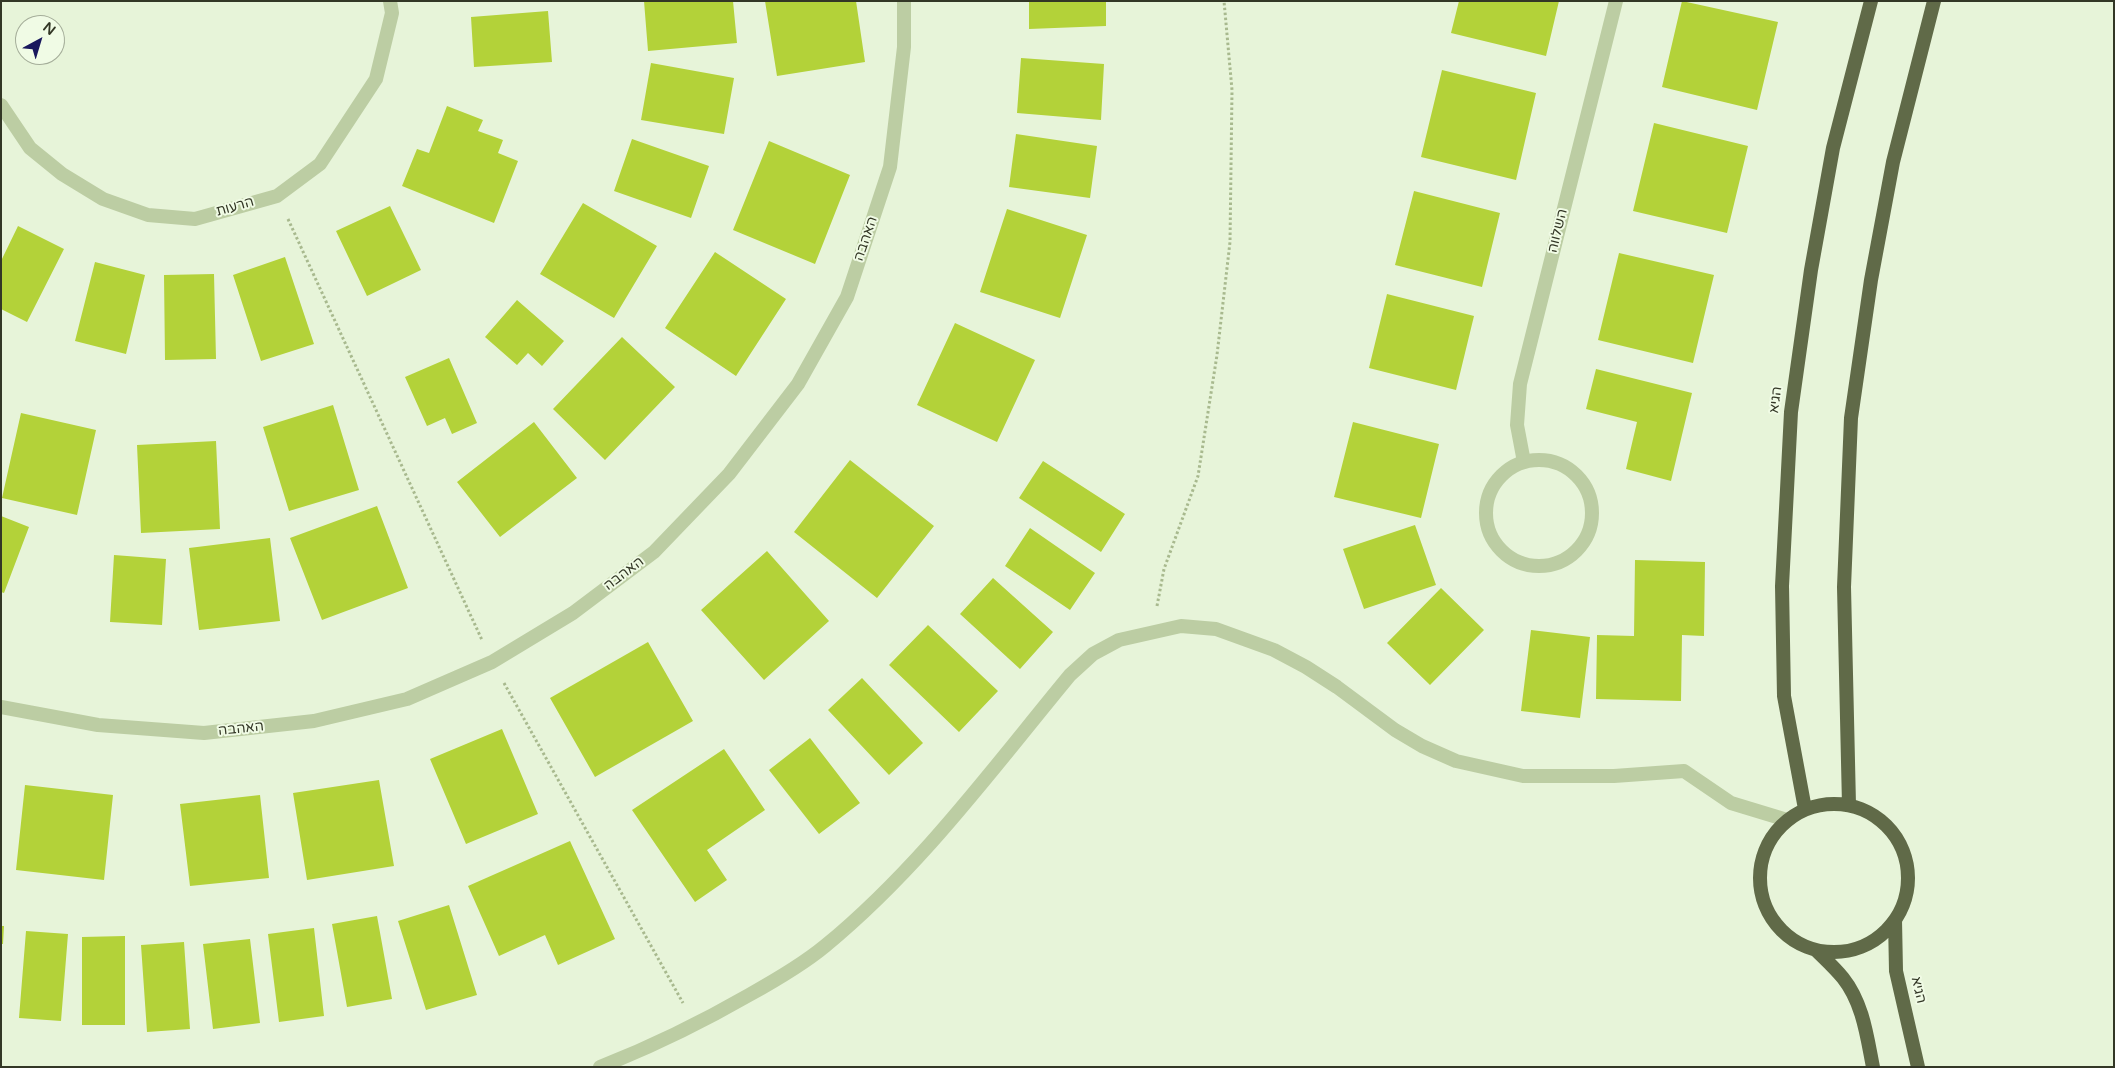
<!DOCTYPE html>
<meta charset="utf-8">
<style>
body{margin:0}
#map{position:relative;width:2115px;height:1068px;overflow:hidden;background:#e7f4d9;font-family:"Varela Round",sans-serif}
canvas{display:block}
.frame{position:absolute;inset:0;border:2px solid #333726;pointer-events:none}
.north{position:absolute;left:15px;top:15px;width:50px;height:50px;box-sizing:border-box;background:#f0fbe5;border:1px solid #a4ad99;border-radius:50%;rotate:39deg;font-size:14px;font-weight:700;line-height:20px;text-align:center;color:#333726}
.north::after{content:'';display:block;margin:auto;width:18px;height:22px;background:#19185d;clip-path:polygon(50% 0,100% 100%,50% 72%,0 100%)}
</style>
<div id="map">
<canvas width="2115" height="1068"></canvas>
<div class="frame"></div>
<div class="north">N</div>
</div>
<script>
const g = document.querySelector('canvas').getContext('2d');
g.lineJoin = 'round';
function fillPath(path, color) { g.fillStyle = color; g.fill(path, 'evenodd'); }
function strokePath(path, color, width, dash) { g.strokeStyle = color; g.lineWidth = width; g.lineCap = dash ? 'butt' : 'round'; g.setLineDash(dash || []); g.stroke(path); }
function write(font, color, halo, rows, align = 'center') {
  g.font = font + ' "Varela Round","Noto Sans Hebrew",sans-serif'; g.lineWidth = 4; g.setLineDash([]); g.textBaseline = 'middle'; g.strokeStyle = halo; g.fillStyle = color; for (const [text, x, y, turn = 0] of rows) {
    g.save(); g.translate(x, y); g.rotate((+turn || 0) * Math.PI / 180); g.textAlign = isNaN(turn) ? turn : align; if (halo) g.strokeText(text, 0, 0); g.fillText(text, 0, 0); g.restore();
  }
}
fillPath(new Path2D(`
 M644 1H733L737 43 648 51Z
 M765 1H856L865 62 777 76Z
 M1029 1H1106V26L1029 29Z
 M1459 1H1559L1546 56 1451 33Z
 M1682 1 1778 22 1757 110 1662 87Z
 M548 11 552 62 474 67 471 17Z
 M1021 58 1104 64 1101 120 1017 113Z
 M651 63 734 78 724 134 641 120Z
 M1442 70 1536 93 1516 180 1421 157Z
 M447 106 483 120 478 131 503 140 498 153 518 161 494 223 402 186 417 149 429 153Z
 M1654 123 1748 146 1727 233 1633 211Z
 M1016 134 1097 146 1090 198 1009 187Z
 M632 139 709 166 691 218 614 191Z
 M769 141 850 175 815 264 733 230Z
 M1414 191 1500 213 1482 287 1395 265Z
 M583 203 657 246 614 318 540 274Z
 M390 206 421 270 367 296 336 231Z
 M1007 209 1087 235 1060 318 980 292Z
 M18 226 64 249 27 322 1 309V261Z
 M715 252 786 299 736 376 665 328Z
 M1619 253 1714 275 1693 363 1598 340Z
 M285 257 314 344 261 361 233 275Z
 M95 262 145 275 126 354 75 341Z
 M214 274 216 359 165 360 164 275Z
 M1387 294 1474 316 1456 390 1369 368Z
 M517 300 564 341 542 366 528 353 517 365 485 337Z
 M955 323 1035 360 997 442 917 405Z
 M622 337 675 387 605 460 553 409Z
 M449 358 477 423 452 434 445 418 427 426 405 377Z
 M1596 369 1692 393 1671 481 1626 469 1637 422 1586 409Z
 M333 405 359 490 289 511 263 427Z
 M21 413 96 430 77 515 2 498Z
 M534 422 577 478 500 537 457 482Z
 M1353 422 1439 444 1421 518 1334 497Z
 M216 441 220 529 141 533 137 445Z
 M850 460 934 526 877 598 794 532Z
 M1043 461 1125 514 1101 552 1019 498Z
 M377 506 408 588 322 620 290 538Z
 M1 516 29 527 4 593 1 592Z
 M1415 525 1436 585 1364 609 1343 549Z
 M1030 528 1095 573 1070 610 1005 566Z
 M270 538 280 621 199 630 189 548Z
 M767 551 829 621 764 680 701 610Z
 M114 555 166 559 162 625 110 622Z
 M1635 560 1705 562 1704 636 1682 635 1681 701 1596 699 1597 635 1634 636Z
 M993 578 1053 632 1020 669 960 614Z
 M1441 588 1484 630 1430 685 1387 643Z
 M928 625 998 691 959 732 889 665Z
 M1531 630 1590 637 1580 718 1521 711Z
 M648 642 693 721 595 777 550 698Z
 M862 678 923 743 889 775 828 710Z
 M502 729 538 814 466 844 430 759Z
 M810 738 860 803 819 834 769 770Z
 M724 749 765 810 707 850 727 880 695 902 632 810Z
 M379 780 394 866 307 880 293 793Z
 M25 785 113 795 104 880 16 870Z
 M260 795 269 878 190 886 180 804Z
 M570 841 615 939 558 965 545 935 499 956 468 886Z
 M449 905 477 995 426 1010 398 921Z
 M377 916 392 999 347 1007 332 924Z
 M1 926H4L3 944H1Z
 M314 928 324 1016 279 1022 268 934Z
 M26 931 68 934 61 1021 19 1018Z
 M125 936V1025H82V937Z
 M250 939 260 1023 213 1029 203 944Z
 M184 942 190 1029 147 1032 141 945Z`), '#b3d239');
strokePath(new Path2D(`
 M288 219 482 640
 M1157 606 1164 569 1198 476 1217 355 1230 242 1232 90 1224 1
 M504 683 683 1003`), '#a8b98e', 3, [2.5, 2.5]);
strokePath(new Path2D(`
 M1 105 30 148 62 174 103 199 148 215 195 219 277 196 320 164 376 79 392 13 390 1
 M1486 513a53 53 0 1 1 106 0a53 53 0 1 1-106 0Z
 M1524 462 1517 425 1520 384 1616 1
 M1 707 98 725 204 733 314 721 407 699 492 662 573 613 654 552 729 474 798 384 847 297 890 167 904 47V1
 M600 1067C651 1047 702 1022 749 995 776 980 802 965 825 946 920 868 993 768 1070 675L1093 654 1119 640 1181 626 1216 629 1274 650 1306 667 1337 687 1395 730 1422 746 1456 761 1523 776H1614L1684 771 1731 803 1787 820`), '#bccda3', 14);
strokePath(new Path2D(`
 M1760 878a74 74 0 1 1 148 0a74 74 0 1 1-148 0Z
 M1849 805 1844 587 1851 418 1871 280 1893 162 1934 1
 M1805 809 1784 696 1782 586 1791 412 1811 270 1833 148 1871 1
 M1895 920 1896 971 1918 1067
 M1816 950C1825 959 1835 968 1843 978 1863 1003 1867 1037 1873 1067`), '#606a48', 14);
write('14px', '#333726', '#f0fbe5', [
 ["הרעות",235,207,-16],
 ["השלווה",1558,231,-76],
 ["האהבה",866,239,-71],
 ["הגיא",1776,400,-83],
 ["האהבה",624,574,-37],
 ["האהבה",241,729,-6],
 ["הגיא",1918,990,77]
]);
</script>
